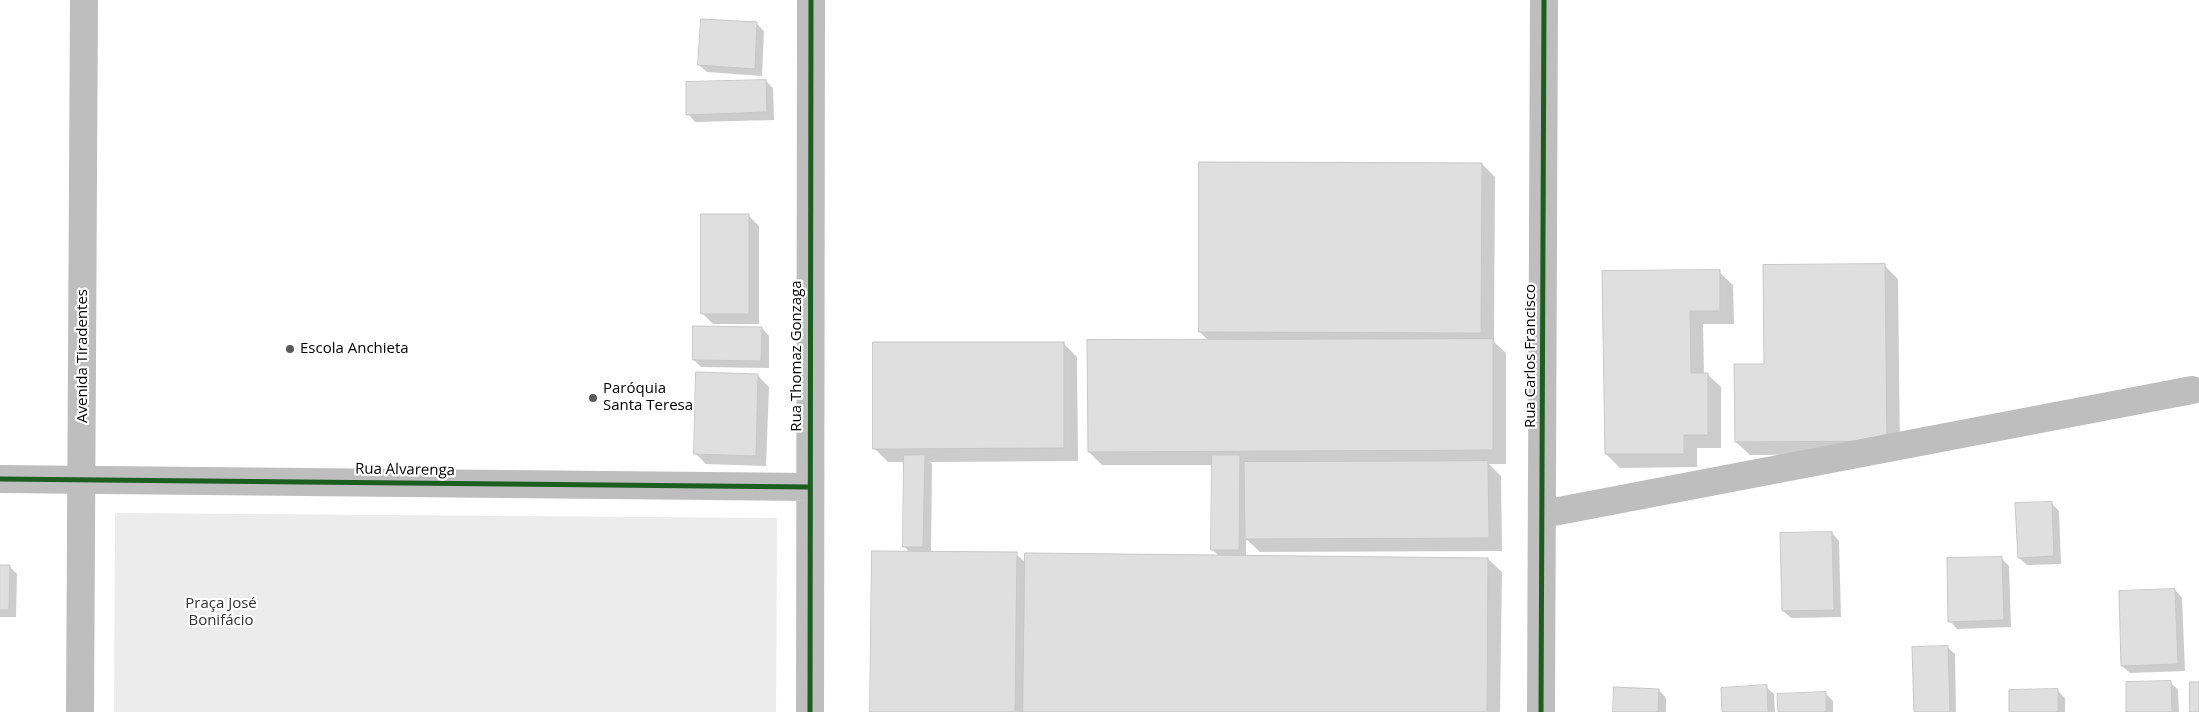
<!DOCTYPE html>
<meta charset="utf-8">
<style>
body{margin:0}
canvas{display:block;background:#fff}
</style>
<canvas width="2199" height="712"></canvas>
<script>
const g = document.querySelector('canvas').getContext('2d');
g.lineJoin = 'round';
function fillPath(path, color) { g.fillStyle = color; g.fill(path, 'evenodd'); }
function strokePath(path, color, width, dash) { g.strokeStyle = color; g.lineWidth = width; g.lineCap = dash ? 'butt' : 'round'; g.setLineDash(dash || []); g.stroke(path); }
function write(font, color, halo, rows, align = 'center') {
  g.font = font + ' "Open Sans",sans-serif'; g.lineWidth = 4.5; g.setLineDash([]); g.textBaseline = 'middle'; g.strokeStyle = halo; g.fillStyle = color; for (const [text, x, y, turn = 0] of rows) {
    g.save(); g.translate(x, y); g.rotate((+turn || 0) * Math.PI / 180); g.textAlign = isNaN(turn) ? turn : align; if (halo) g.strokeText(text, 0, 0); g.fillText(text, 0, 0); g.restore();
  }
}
fillPath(new Path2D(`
 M115 513 777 518 776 712H114Z`), '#ececec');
fillPath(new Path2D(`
 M757 24 764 31 762 76 707 72 699 65Z
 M766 81 773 88 774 120 695 122 688 114Z
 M1482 164 1495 177 1494 342 1506 353V464H1489L1501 476 1502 551 1260 552 1246 539V556L1488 559 1502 572 1500 712H871L910 553 904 546 906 462H888L874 448 1063 343 1077 357 1078 461 930 462 932 464 931 553 1016 554 1026 563 1219 556 1213 550V465H1102L1089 452 1209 341 1200 332Z
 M748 215 759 226V324H713L702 313Z
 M1884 265 1898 279 1900 454 1750 455 1736 442 1766 365Z
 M1719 272 1733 285 1734 324H1703L1704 374H1707L1721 387V448H1697V467L1620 468 1606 454 1604 273Z
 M762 328 769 336V368L701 367 694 360Z
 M758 376 769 387 766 466 706 464 695 453Z
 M2051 503 2059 511 2061 564 2027 565 2019 558Z
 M1832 533 1839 541 1841 617 1791 618 1783 611Z
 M2001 558 2009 566 2011 627 1957 629 1950 621Z
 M0 566H9L17 574 16 617H0Z
 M2175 590 2182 598 2185 671 2130 673 2122 666Z
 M1947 647 1955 654 1956 712H1915Z
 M2170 682 2178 690 2179 712H2128Z
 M1766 687 1774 694 1775 712H1723Z
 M1659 690 1666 698V712H1614Z
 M2058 691 2065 698V712H2011Z
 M1825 693 1833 701V712H1779Z`), '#0003');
const building = new Path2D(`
 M701 19 757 22 755 69 698 65Z
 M766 80 767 112 686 115V82Z
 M1199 162 1482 163 1481 333 1199 332Z
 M701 214H749V314H701Z
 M1885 264 1887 441 1735 442 1734 364H1764L1763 265Z
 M1720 270V311H1690L1691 373H1708V435H1684V454H1605L1602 271Z
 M693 326 762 327 761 361 693 360Z
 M1493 339V450L1088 452 1087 340Z
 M873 342H1064V448L873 449Z
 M696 372 758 374 756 456 694 454Z
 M904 455H925L923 547H903Z
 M1212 455H1240L1239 550H1211Z
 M1488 461 1489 538 1245 539 1244 462Z
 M2052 502 2054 556 2018 558 2015 503Z
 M1832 532 1834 610 1782 611 1780 533Z
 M872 551 1017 552 1015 712H870Z
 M1025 553 1488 558 1487 712H1023Z
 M2002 557 2004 620 1948 622 1947 558Z
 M0 565H10L9 610H0Z
 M2175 589 2178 664 2121 666 2119 591Z
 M1948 646 1950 712H1914L1912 647Z
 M2171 681 2172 712H2126V682Z
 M2190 682H2199V712H2190Z
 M1767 685 1768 712H1722L1721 688Z
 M1614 687 1659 689 1658 712H1613Z
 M2058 689V712H2009V690Z
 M1826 692V712H1778L1777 694Z`);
fillPath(building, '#dfdfdf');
strokePath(building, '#c7c7c7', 1);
strokePath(new Path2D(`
 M0 479 809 487
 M1543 514 2192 390
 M810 712 811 0
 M1541 712 1544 0`), '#bebebe', 28);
strokePath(new Path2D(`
 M80 712 84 0`), '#bebebe', 28);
strokePath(new Path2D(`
 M0 479 809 487
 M810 712 811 0
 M1541 712 1544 0`), '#1b5e20', 5);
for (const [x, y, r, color] of [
 [290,349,5,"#595959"],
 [593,398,5,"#595959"]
]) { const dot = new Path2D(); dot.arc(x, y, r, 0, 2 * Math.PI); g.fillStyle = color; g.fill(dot); strokePath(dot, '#fff', 2); }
write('15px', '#000', '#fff', [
 ["Escola Anchieta",300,349],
 ["Paróquia",603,389],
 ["Santa Teresa",603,406]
], 'left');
write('15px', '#000', '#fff', [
 ["Avenida Tiradentes",83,356,-90],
 ["Rua Thomaz Gonzaga",797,356,-90],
 ["Rua Carlos Francisco",1531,356,-90],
 ["Rua Alvarenga",405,470,1]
]);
write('15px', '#333', '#fff', [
 ["Praça José",221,604],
 ["Bonifácio",221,621]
]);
</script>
